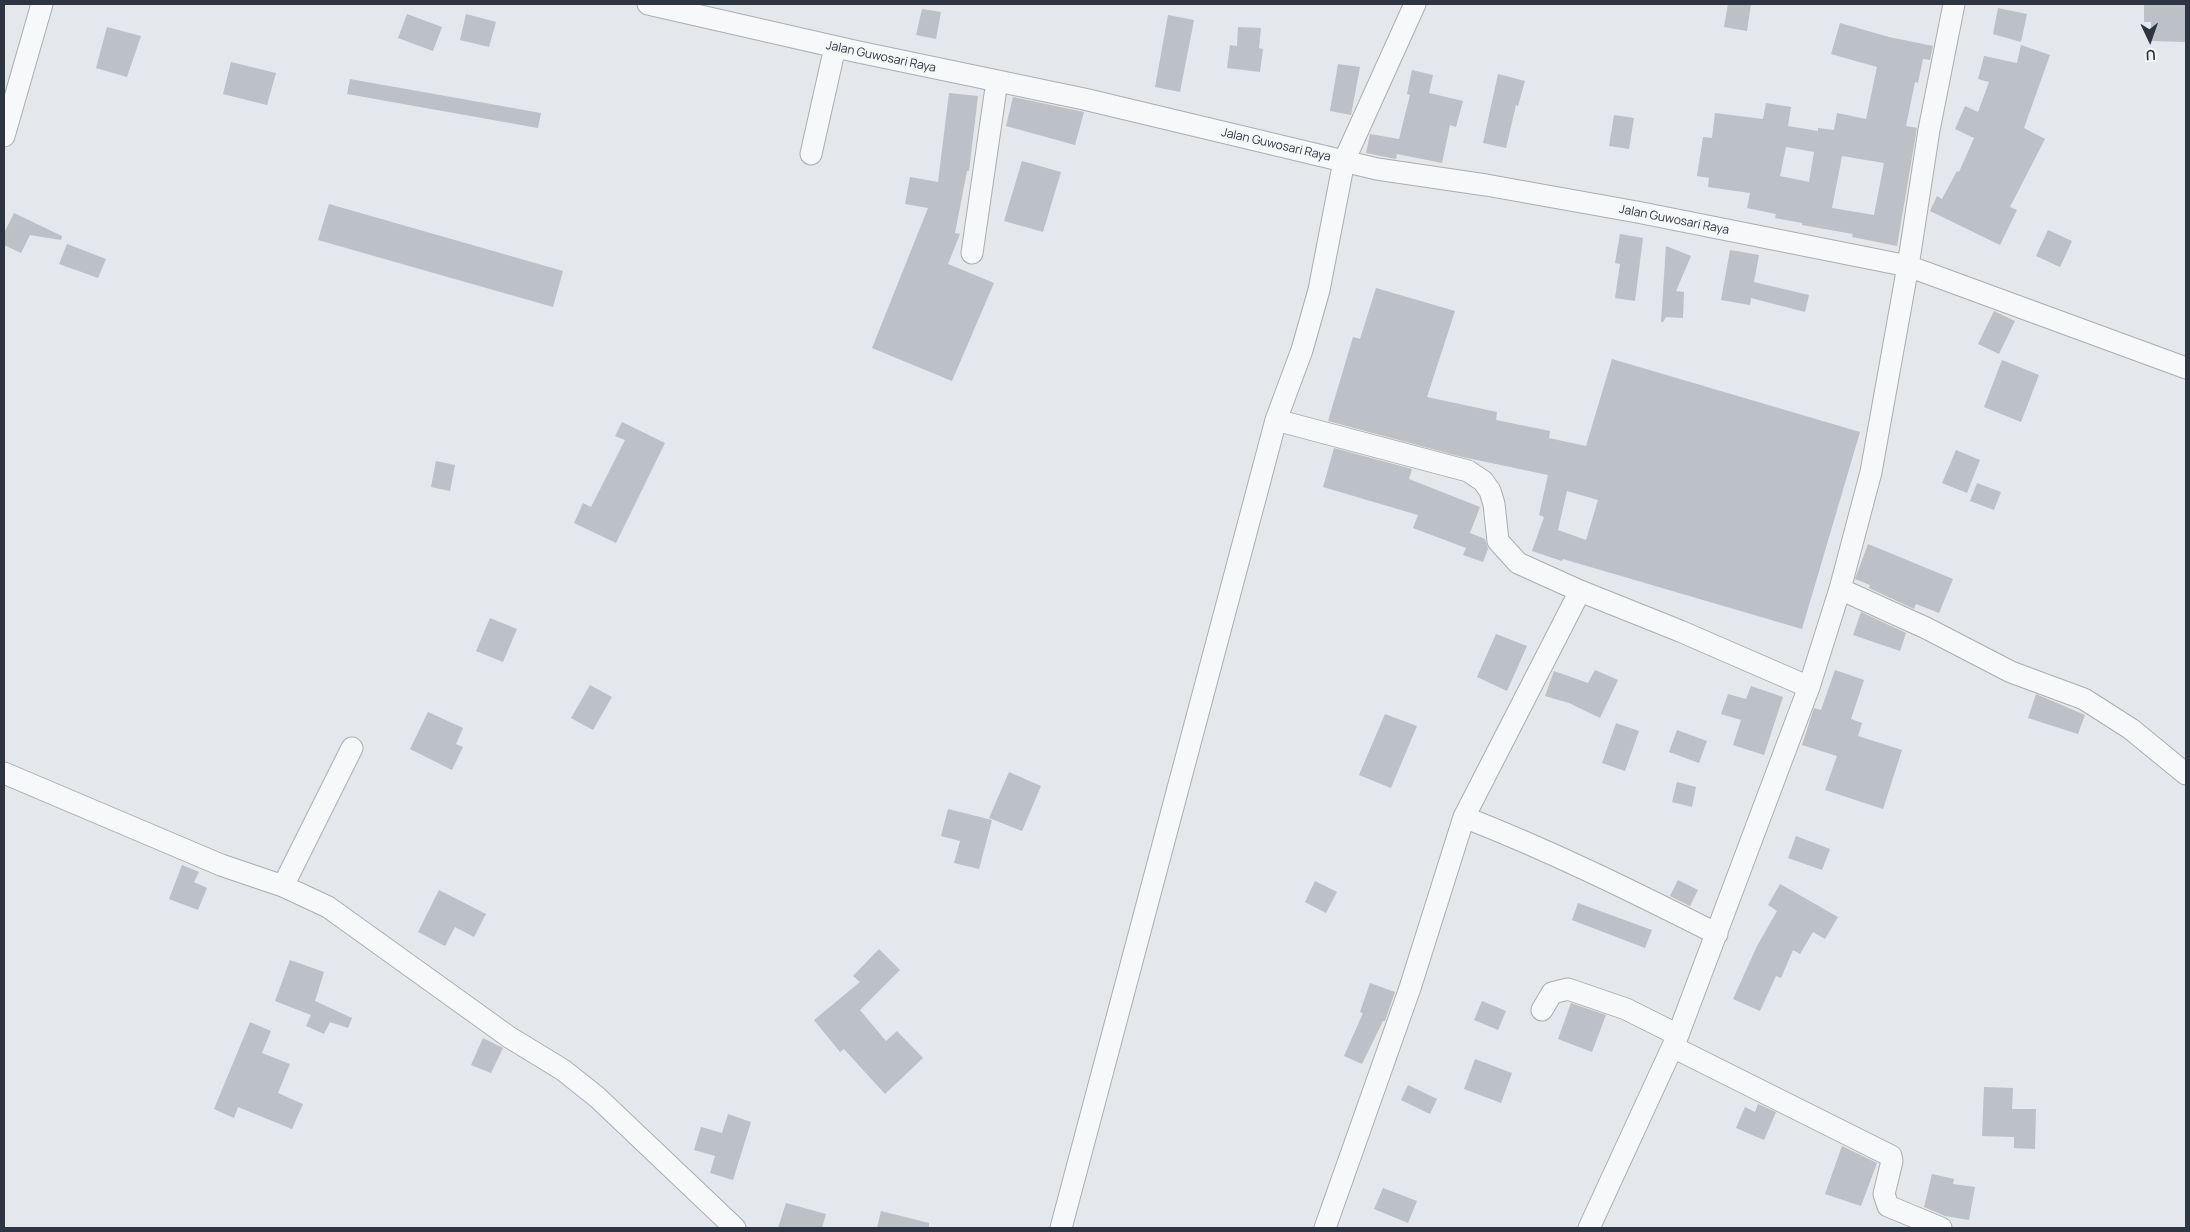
<!DOCTYPE html>
<style>
body{margin:0}
#map{position:relative;width:2190px;height:1232px;overflow:hidden;background:#e4e7eb;font-family:Manrope,sans-serif}
canvas{display:block}
.frame{position:absolute;inset:0;border:5px solid #2d3542;pointer-events:none}
.north{position:absolute;left:2125px;top:15px;width:50px;height:50px;-webkit-text-stroke:4px #f4f6f8;paint-order:stroke;rotate:177deg;font-size:14px;font-weight:700;line-height:20px;text-align:center;color:#2d3542}
.north::after{content:'';display:block;margin:auto;width:18px;height:22px;background:#2d3542;clip-path:polygon(50% 0,100% 100%,50% 72%,0 100%)}
</style>
<div id="map">
<canvas width="2190" height="1232"></canvas>
<div class="frame"></div>
<div class="north">U</div>
</div>
<script>
const g = document.querySelector('canvas').getContext('2d');
g.lineJoin = 'round';
function fillPath(path, color) { g.fillStyle = color; g.fill(path, 'evenodd'); }
function strokePath(path, color, width, dash) { g.strokeStyle = color; g.lineWidth = width; g.lineCap = dash ? 'butt' : 'round'; g.setLineDash(dash || []); g.stroke(path); }
function write(font, color, halo, rows, align = 'center') {
  g.font = font + ' Manrope,sans-serif'; g.lineWidth = 4.5; g.setLineDash([]); g.textBaseline = 'middle'; g.strokeStyle = halo; g.fillStyle = color; for (const [text, x, y, turn = 0] of rows) {
    g.save(); g.translate(x, y); g.rotate((+turn || 0) * Math.PI / 180); g.textAlign = isNaN(turn) ? turn : align; if (halo) g.strokeText(text, 0, 0); g.fillText(text, 0, 0); g.restore();
  }
}
fillPath(new Path2D(`
 M1728 4H1751L1747 31 1724 27Z
 M2144 4H2186V42L2151 41V22H2144Z
 M1998 8 2027 14 2021 42 1993 34Z
 M922 9 941 12 936 39 916 35Z
 M407 14 442 27 433 51 398 38Z
 M466 14 496 22 489 47 460 40Z
 M1168 15 1194 20 1180 92 1155 87Z
 M1840 23 1889 37 1933 46 1930 60 1923 59 1918 83 1915 82 1906 126 1917 128 1897 246 1852 237 1853 234 1802 225V223L1775 218 1776 214 1747 208 1750 193 1708 187 1709 178 1697 176 1703 137 1712 138 1715 113 1763 119 1766 103 1791 107 1788 126 1818 131V128L1834 130 1837 113 1866 119 1877 67 1831 54ZM1786 147 1814 152 1809 182 1780 176ZM1842 156 1884 163 1874 215 1832 208Z
 M107 27 141 36 127 77 96 68Z
 M1238 27 1261 28 1259 48 1263 49 1260 72 1227 68 1230 45 1237 46Z
 M2021 45 2050 55 2024 128 2045 139 2010 207 2017 210 2000 245 1930 211 1937 196 1942 199 1957 171 1959 172 1974 138 1955 129 1965 106 1978 112 1989 82 1978 79 1984 56 2017 63Z
 M231 62 276 73 267 105 223 94Z
 M1338 64 1360 67 1351 115 1330 111Z
 M1412 70 1433 75 1429 93 1463 101 1456 127 1450 125 1442 163 1397 154 1396 159 1366 153 1370 134 1399 139 1410 95 1407 94Z
 M1498 74 1525 81 1518 106 1516 105 1506 148 1483 143Z
 M350 79 541 113 538 128 347 94Z
 M949 93 978 96 969 171H967L955 233 960 234 948 264 994 283 952 381 872 348 928 208 905 204 910 177 938 182Z
 M1013 97 1084 112 1075 145 1006 126Z
 M1614 115 1634 118 1629 149 1609 146Z
 M1022 161 1061 172 1043 232 1004 221Z
 M329 204 563 271 553 307 318 240Z
 M14 213 62 236 61 240 30 235 21 253 4 245V233Z
 M2048 230 2072 241 2060 267 2036 256Z
 M1620 234 1643 238 1635 301 1615 298 1620 264 1615 263Z
 M67 244 106 259 98 278 59 264Z
 M1666 246 1691 256 1676 291 1684 292 1683 318 1666 317 1663 322H1661Z
 M1730 250 1759 255 1754 282 1809 295 1805 312 1751 298 1750 305 1721 300Z
 M1376 288 1455 311 1427 397 1497 412 1496 420 1550 431 1549 438 1586 446 1612 359 1860 432 1802 629 1563 559 1562 561 1532 551 1544 517 1539 515 1548 475 1458 456 1328 421 1353 337 1360 339ZM1567 491 1598 500 1586 540 1558 530Z
 M1994 311 2015 321 1999 354 1978 344Z
 M2002 360 2039 375 2021 422 1984 407Z
 M622 422 665 443 616 543 574 523 583 503 591 507 625 440 615 436Z
 M1334 448 1412 469 1409 479 1480 507 1470 533 1485 539 1488 549 1483 562 1463 555 1466 548 1413 528 1418 515 1323 487Z
 M1956 450 1980 460 1967 493 1942 483Z
 M436 461 455 465 450 491 431 487Z
 M1977 483 2001 492 1994 510 1970 501Z
 M1868 544 1953 579 1939 613 1916 604 1914 609 1869 588 1870 585 1855 579Z
 M1861 612 1906 633 1900 651 1853 635Z
 M490 618 517 629 503 662 476 651Z
 M1496 634 1527 646 1507 691 1477 677Z
 M1595 670 1618 680 1600 718 1569 703 1545 696 1554 671 1588 683Z
 M1835 670 1864 680 1851 719 1862 723 1858 736 1902 750 1883 809 1825 790 1837 756 1802 745 1814 708 1821 710Z
 M590 685 612 697 593 730 571 718Z
 M1751 686 1783 697 1764 755 1733 745 1741 720 1721 714 1728 694 1746 699Z
 M2036 694 2085 715 2078 734 2028 718Z
 M428 712 463 728 456 744 463 747 452 770 410 749Z
 M1385 714 1417 726 1391 788 1359 775Z
 M1616 723 1639 731 1625 771 1602 763Z
 M1677 730 1707 741 1699 763 1669 752Z
 M1009 772 1041 786 1022 831 989 818Z
 M1677 782 1696 787 1692 807 1672 802Z
 M948 809 992 820 979 869 954 863 960 841 941 836Z
 M1796 836 1830 849 1822 870 1788 858Z
 M182 865 199 872 194 882 207 888 198 910 169 899Z
 M1678 880 1698 890 1690 906 1670 896Z
 M1315 881 1337 892 1326 913 1305 902Z
 M1780 884 1838 917 1825 939 1813 932 1800 954 1793 950 1781 978 1776 976 1760 1011 1733 999 1757 946 1777 911 1768 905Z
 M439 890 486 914 474 937 455 927 445 946 418 932Z
 M1578 903 1652 930 1645 948 1572 920Z
 M879 949 900 970 860 1010 886 1041 897 1031 923 1058 885 1094 844 1049 840 1052 814 1020 860 982 853 976Z
 M290 960 324 972 315 1001 352 1018 348 1028 330 1022 324 1034 306 1026 311 1015 275 1001Z
 M1370 983 1395 992 1385 1021H1383L1362 1064 1344 1056 1363 1013 1360 1012Z
 M1482 1001 1506 1011 1498 1030 1474 1020Z
 M1571 1003 1606 1015 1592 1052 1558 1039Z
 M250 1022 271 1031 262 1053 290 1064 278 1093 303 1104 292 1129 238 1107 234 1118 214 1109Z
 M483 1038 503 1048 491 1073 471 1065Z
 M1475 1059 1512 1073 1501 1103 1464 1089Z
 M1408 1085 1437 1099 1430 1114 1401 1100Z
 M1984 1087 2013 1088 2012 1109H2036L2035 1149 2014 1148V1137L1982 1136Z
 M1758 1104 1776 1112 1764 1140 1736 1128 1745 1107 1755 1112Z
 M728 1114 751 1122 733 1180 710 1173 715 1156 694 1150 701 1127 722 1133Z
 M1842 1146 1877 1163 1861 1206 1825 1194Z
 M1932 1174 1954 1179 1953 1184 1975 1187 1969 1220 1945 1216 1924 1207Z
 M1383 1188 1417 1201 1408 1223 1374 1209Z
 M786 1203 826 1214 822 1228H778Z
 M881 1211 929 1223V1228H877Z`), '#bcc0c7');
const minor = new Path2D(`
 M648 4 854 51 1084 99 1377 169 1486 185 1637 212 1908 266 2186 368
 M4 136 42 4
 M811 154 835 47
 M972 253 997 81
 M1276 420 1468 471 1483 481 1490 491 1494 504 1498 541 1518 563 1580 591 1680 631 1809 687
 M1840 589 1926 628 2011 672 2084 699 2131 729 2186 774
 M4 773 221 865 283 886 328 907 509 1037 563 1070 597 1097 735 1228
 M1464 817C1551 851 1634 892 1717 934
 M283 886 352 748
 M1542 1010 1552 993 1568 989 1626 1009 1678 1035
 M1673 1047 1891 1156 1892 1161 1884 1194 1888 1206 1941 1228
 M1061 1228 1276 420 1302 350 1319 290 1344 161 1415 4
 M1325 1228 1410 988 1464 817 1580 591
 M1589 1228 1678 1035 1809 687 1840 589 1871 472 1908 266 1929 130 1954 4`);
strokePath(minor, '#a9aeb5', 23);
strokePath(minor, '#f7f8f9', 21);
write('12px', '#2d3542', '#f4f6f8', [
 ["Jalan Guwosari Raya",881,57,12],
 ["Jalan Guwosari Raya",1276,145,13],
 ["Jalan Guwosari Raya",1674,220,11]
]);
</script>
